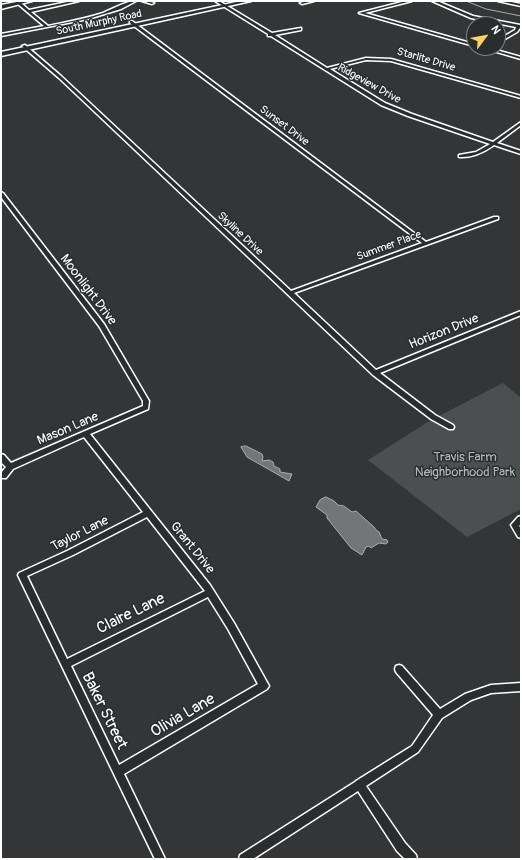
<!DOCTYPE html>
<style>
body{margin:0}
#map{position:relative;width:522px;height:860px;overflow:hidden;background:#333536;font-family:Pangolin,sans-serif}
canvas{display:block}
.frame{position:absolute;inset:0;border:2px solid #fff;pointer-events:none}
.north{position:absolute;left:466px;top:16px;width:40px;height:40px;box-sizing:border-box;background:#2a2d2e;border:1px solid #7f8182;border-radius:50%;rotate:58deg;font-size:11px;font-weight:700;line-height:16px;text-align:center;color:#fff}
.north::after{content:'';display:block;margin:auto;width:14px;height:18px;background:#ffd166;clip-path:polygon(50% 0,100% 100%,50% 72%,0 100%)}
</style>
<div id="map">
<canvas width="522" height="860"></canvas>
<div class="frame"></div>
<div class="north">N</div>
</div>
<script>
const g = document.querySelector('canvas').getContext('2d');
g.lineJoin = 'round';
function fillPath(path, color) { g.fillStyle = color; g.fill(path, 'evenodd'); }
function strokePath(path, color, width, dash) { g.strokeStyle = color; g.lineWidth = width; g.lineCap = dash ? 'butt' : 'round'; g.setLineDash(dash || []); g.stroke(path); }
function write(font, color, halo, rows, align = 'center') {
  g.font = font + ' Pangolin,sans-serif'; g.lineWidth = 3; g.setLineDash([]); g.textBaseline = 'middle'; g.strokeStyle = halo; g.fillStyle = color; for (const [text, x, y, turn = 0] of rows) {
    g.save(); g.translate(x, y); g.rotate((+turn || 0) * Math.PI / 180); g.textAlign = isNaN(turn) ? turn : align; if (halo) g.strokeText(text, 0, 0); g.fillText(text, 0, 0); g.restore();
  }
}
fillPath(new Path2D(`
 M503 383 521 398V509L467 537 368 460 431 420Z`), '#4c4f50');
const water = new Path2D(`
 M246 446 262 454 263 457 262 461 269 460 273 462 274 466 280 469V472L292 474 289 481 247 457 241 447Z
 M326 497 334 501 338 505 344 506 352 512 356 511 374 527 376 530 379 532 382 539 387 540 388 542 386 544 379 543 371 548 369 546 366 547 362 555 351 548 327 518V515L316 507 320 500Z`);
fillPath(water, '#737576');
strokePath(water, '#abacad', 1);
strokePath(new Path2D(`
 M466 1 486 9 521 16`), '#abacad', 1);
const street = new Path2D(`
 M72 1H79L31 12 48 26C66 22 85 19 103 13 112 9 127 1 136 1L121 9 88 19 1 36V34L44 26 18 4V2H20L29 10Z
 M142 1H148L154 3 152 4Z
 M215 1H219L272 33 301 28V30L275 35 327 68 366 58 391 59 521 96V98L391 61 366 60 330 69 385 103 412 114 493 142 521 122V125L497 143 521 151V154L494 145C484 152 472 158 459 157V155L476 152 490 144 408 116 381 105 271 36H268V34Z
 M307 1H314L302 4 300 3Z
 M406 1H412L365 13 474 44V46L359 13Z
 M432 1H437L473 16 520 25 521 28H520L517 32 498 43V40L515 30 516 27 471 18Z
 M498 1H506L521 4V6Z
 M130 21H132L426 242 494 217H498V219L294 293 376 370 521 311V315L380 373 435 415 453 425 454 427 453 429H449L431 419 373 375 59 78 22 46 25 45 61 76 291 291 422 243 130 23Z
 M483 48H489L521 57V59Z
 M1 192 3 193 104 324 149 401 148 409 90 434 210 585 234 623 269 686 267 689 124 774 165 859H155L18 575 19 573 67 551 143 512 84 437 13 469 6 478H1V473L6 467 1 462V454L4 455 11 463 143 406V401L99 326 1 197ZM147 517 205 591 67 659 27 576 73 555ZM208 597 228 629 258 684 119 765 71 666Z
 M521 516V524L519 526 521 528V538L518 537 511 525 518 517Z
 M399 665 402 666 440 709 465 694 491 685 521 683V691L491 693 471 700 442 718 418 752 366 786 405 843 416 855 417 859H405L397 851 358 791 253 859H239L240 855 355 782 356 781 412 746 433 715 396 672 395 669 396 666Z`);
const secondary = new Path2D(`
 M22 1H32L1 9V5Z
 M241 1H251L1 56V52Z`);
strokePath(street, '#fff', 3);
strokePath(secondary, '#fff', 3);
fillPath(street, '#2a2d2e');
fillPath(secondary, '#2a2d2e');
write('11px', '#fff', '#2a2d2e', [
 ["South Murphy Road",99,23,-12],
 ["Starlite Drive",426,60,16],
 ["Ridgeview Drive",369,84,29],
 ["Sunset Drive",284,126,37],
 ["Skyline Drive",240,234,43],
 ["Summer Place",389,246,-20]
]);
write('13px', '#fff', '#2a2d2e', [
 ["Moonlight Drive",88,290,53],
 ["Horizon Drive",444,332,-22],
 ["Mason Lane",68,429,-23],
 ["Taylor Lane",80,534,-27],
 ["Grant Drive",192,548,51]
]);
write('13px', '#b7b9b9', '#2a2d2e', [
 ["Travis Farm",465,458],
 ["Neighborhood Park",465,473]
]);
write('16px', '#fff', '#2a2d2e', [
 ["Claire Lane",131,614,-26],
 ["Baker Street",104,711,64],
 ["Olivia Lane",183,716,-30]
]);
</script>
